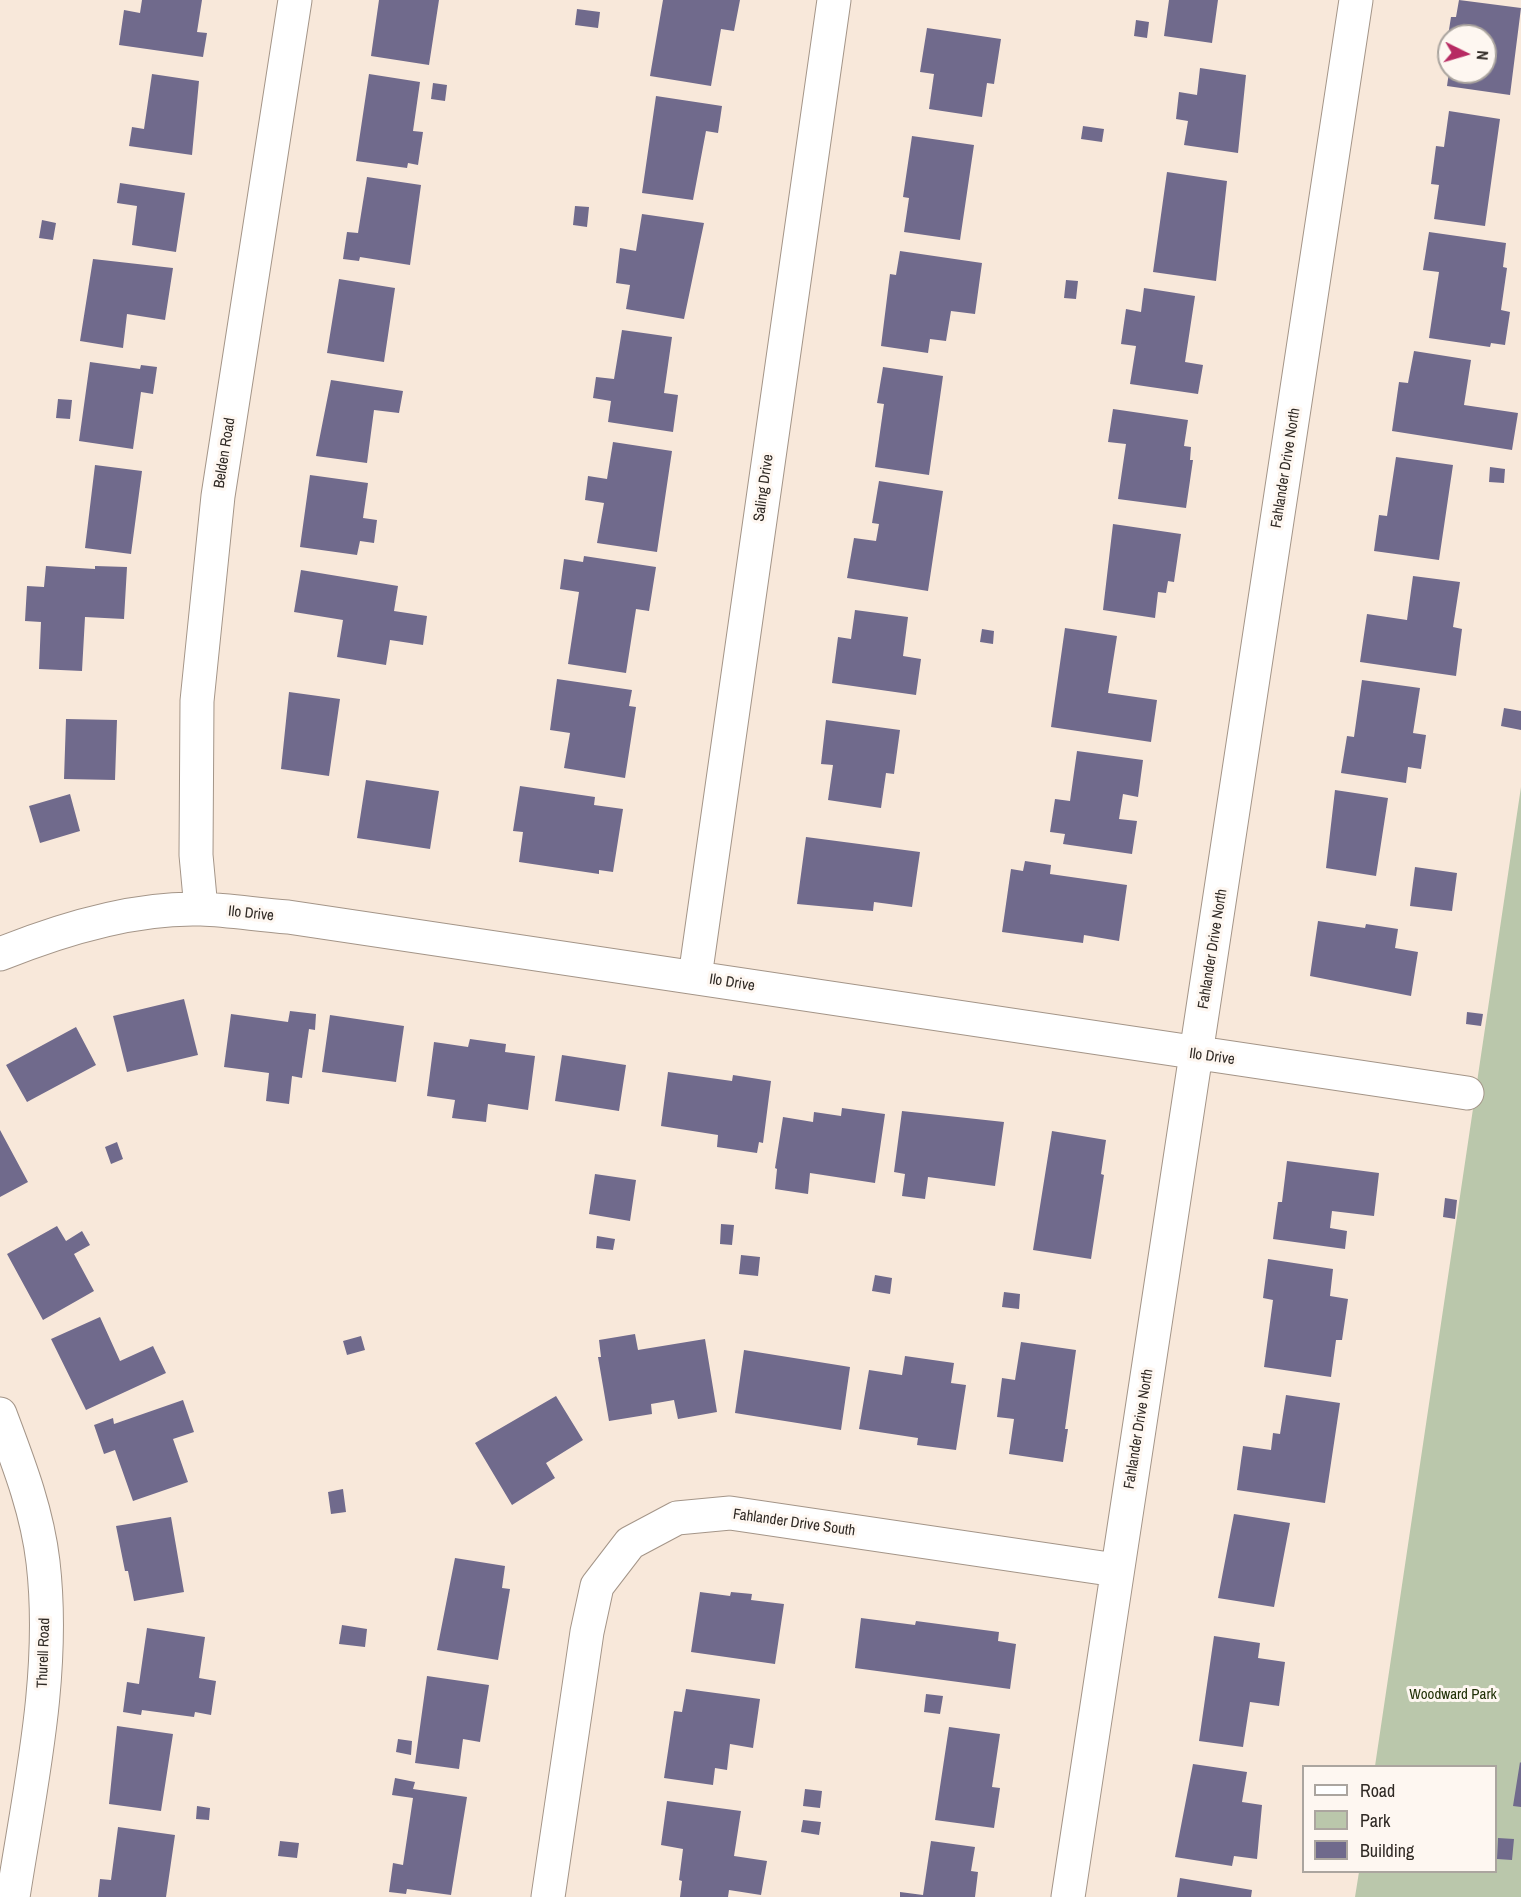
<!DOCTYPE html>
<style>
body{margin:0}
#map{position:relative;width:1521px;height:1897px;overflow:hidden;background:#f8e8da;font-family:"Archivo Narrow",sans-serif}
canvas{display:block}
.legend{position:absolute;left:1302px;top:1765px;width:195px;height:108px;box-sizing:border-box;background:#fef7f1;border:2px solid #aba59f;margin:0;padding:8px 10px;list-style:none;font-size:18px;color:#2f2924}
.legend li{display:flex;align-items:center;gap:12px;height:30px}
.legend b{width:30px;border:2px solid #aba59f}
.north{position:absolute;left:1437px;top:24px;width:60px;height:60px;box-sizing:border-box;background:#fef7f1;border:2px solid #aba59f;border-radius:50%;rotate:95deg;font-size:16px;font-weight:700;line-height:24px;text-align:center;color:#2f2924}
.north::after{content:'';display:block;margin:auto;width:21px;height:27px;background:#b72a62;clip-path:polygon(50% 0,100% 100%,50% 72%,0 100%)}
</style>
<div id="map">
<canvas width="1521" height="1897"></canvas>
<ul class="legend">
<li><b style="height:8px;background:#fff"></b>Road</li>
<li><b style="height:16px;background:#bac7ab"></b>Park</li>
<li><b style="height:16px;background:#706a8c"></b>Building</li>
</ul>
<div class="north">N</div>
</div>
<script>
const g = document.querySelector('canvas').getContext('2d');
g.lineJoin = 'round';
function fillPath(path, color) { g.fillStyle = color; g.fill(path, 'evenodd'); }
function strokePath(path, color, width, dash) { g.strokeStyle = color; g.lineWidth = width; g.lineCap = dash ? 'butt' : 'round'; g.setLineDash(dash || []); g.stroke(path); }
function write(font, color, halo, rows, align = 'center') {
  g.font = font + ' "Archivo Narrow",sans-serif'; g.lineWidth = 6; g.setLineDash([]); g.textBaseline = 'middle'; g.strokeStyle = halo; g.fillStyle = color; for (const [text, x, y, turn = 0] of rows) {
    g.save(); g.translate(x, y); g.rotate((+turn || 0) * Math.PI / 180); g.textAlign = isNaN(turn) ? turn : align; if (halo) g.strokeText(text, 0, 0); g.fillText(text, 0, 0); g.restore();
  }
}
fillPath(new Path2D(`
 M1521 787V1897H1355L1359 1872H1496V1766H1375Z`), '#bac7ab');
fillPath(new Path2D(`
 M142 0H202L197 32 207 33 203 57 119 45 124 10 140 13Z
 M379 0H439L429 65 371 56Z
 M663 0H740L734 31 721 29 711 86 650 76Z
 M1169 0H1218L1212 43 1164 36Z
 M1459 0 1521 8 1510 95 1447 86 1449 72H1485V36H1448L1451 17H1456Z
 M577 9 600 12 598 28 575 25Z
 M1136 20 1149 22 1147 38 1134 36Z
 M927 28 1001 39 994 84 987 83 982 117 929 109 934 74 920 72Z
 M1200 68 1246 75 1238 153 1184 145 1188 121 1176 119 1179 92 1197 95Z
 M152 74 199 81 192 155 129 146 132 127 144 129Z
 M369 74 420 82 413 131 423 132 418 165 408 163 407 168 356 161Z
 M433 83 447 85 445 101 431 99Z
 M656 96 722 106 718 133 706 131 693 200 642 193Z
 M1449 111 1500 119 1485 226 1434 219 1439 185 1431 184 1436 146 1444 147Z
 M1083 126 1104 129 1102 142 1081 139Z
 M912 136 974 145 960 240 904 232 909 198 903 197Z
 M1167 172 1227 181 1216 281 1153 272Z
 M367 177 421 185 410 265 360 257 359 261 343 259 347 232 358 233Z
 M120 183 185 193 176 252 132 245 137 206 117 203Z
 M575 206 589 207 587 227 573 225Z
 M642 214 704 223 684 319 626 309 630 285 616 283 620 248 636 251Z
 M42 220 56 223 53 240 39 238Z
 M1429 232 1506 243 1503 267 1507 268 1501 310 1510 312 1505 345 1491 343 1490 347 1429 338 1439 272 1423 270Z
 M900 251 982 263 975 314 951 311 946 341 930 339 928 353 881 346 890 274 896 275Z
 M93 259 173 268 165 320 127 314 123 348 80 341Z
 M339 279 395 288 384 362 327 353Z
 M1066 280 1078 281 1076 299 1064 298Z
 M1144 288 1195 296 1185 362 1203 365 1198 394 1130 384 1136 346 1121 344 1126 309 1141 312Z
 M622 330 672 337 664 393 678 395 673 432 608 422 611 401 593 398 596 377 614 379Z
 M1414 351 1471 360 1464 405 1518 413 1512 450 1392 431 1399 382 1408 383Z
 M90 362 140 369 141 365 157 367 153 394 141 392 133 449 79 441Z
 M883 367 943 376 929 475 875 467 884 404 877 403Z
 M331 380 403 391 399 413 374 410 367 463 316 456Z
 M58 399 72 400 70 419 56 418Z
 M1113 409 1188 420 1184 446 1191 447 1190 460H1193L1186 508 1118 499 1126 444 1108 442Z
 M613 442 672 451 657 552 597 543 604 503 585 500 588 476 607 479Z
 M1396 457 1453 465 1439 560 1374 551 1379 515 1387 516Z
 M95 465 142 471 131 554 85 548Z
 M1490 467 1505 469 1504 483 1489 482Z
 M310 475 368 483 363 518 377 520 374 543 360 541 357 555 300 547Z
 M879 481 943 491 928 591 847 578 854 538 876 541 879 524 872 523Z
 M1113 524 1181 534 1174 582 1168 581 1166 593 1158 592 1155 618 1103 610Z
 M584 556 656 567 649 611 636 609 626 673 568 664 579 592 560 589 564 559 583 562Z
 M46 566 95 569V566L127 567 124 619 85 617 82 671 39 669 41 622 25 621 27 586 44 587Z
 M301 570 398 586 394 611 427 616 423 645 390 640 386 665 337 657 343 620 294 612Z
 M1413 576 1460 582 1453 627 1462 629 1456 676 1360 662 1367 614 1407 620Z
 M855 610 908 617 903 656 921 659 916 695 832 683 838 637 851 639Z
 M1065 628 1117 636 1108 693 1157 700 1151 742 1051 727Z
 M982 629 994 631 993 644 980 642Z
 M557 679 632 690 629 706 636 707 625 778 564 768 570 733 550 730Z
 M1362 680 1420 688 1413 733 1426 735 1421 769 1408 767 1406 783 1341 773 1347 736 1354 737Z
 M289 692 340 699 329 776 281 769Z
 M1504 708 1521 711V730L1501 726Z
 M66 719 117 720 115 780 64 779Z
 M826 720 900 730 894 774 886 773 881 808 828 800 833 765 821 764Z
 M1077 751 1143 760 1138 797 1123 794 1119 819 1137 821 1132 854 1063 844 1065 834 1050 832 1055 799 1070 801Z
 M366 780 439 791 430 849 357 838Z
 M520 786 595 797 594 805 623 809 613 872 599 870V874L519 862 523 832 513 831Z
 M1335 790 1388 798 1376 876 1326 868Z
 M70 794 80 831 40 843 29 806Z
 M806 837 920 852 912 907 874 902 873 911 797 904Z
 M1025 861 1051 865 1050 874 1127 885 1119 941 1084 935 1083 943 1002 932 1011 869 1023 871Z
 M1415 867 1457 873 1452 911 1410 906Z
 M1318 921 1365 928 1366 924 1398 929 1395 948 1418 952 1411 996 1310 976Z
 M184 999 198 1055 127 1072 113 1016Z
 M290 1011 316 1014 315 1030 309 1029 302 1078 292 1076 289 1104 266 1101 269 1073 224 1067 231 1014 288 1022Z
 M1467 1012 1483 1014 1481 1026 1466 1024Z
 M330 1015 404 1026 396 1082 322 1072Z
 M76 1027 96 1065 27 1102 6 1065Z
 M470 1039 506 1044 505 1052 535 1056 528 1110 488 1104 486 1122 452 1118 455 1100 427 1096 434 1042 468 1047Z
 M562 1055 626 1065 619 1111 555 1101Z
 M668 1072 732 1081 733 1075 771 1081 763 1143 759 1142 757 1153 717 1147 718 1135 661 1126Z
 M842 1108 885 1114 875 1183 810 1173 808 1194 775 1189 777 1169 775 1168 783 1117 813 1122 814 1112 841 1116Z
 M902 1111 1004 1122 995 1186 928 1177 925 1199 902 1196 905 1174 894 1172Z
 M0 1130 28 1182 0 1197Z
 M1052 1131 1106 1140 1101 1174 1104 1175 1091 1259 1033 1250Z
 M117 1142 123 1159 111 1164 105 1147Z
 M1287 1161 1379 1173 1374 1216 1332 1211 1330 1228 1347 1231 1345 1249 1273 1239 1278 1202H1282Z
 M595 1174 636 1180 630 1221 589 1214Z
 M1445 1198 1457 1200 1455 1219 1443 1217Z
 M721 1224 734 1225 732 1245 720 1244Z
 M57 1226 66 1241 82 1231 90 1245 74 1254 94 1291 43 1320 7 1254Z
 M597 1236 615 1239 613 1250 596 1248Z
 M741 1255 760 1257 758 1276 739 1274Z
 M1268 1259 1333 1269 1330 1296 1348 1299 1342 1340H1336L1331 1377 1264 1367 1273 1300 1263 1298Z
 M875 1275 892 1278 890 1294 872 1291Z
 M1004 1292 1020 1294 1019 1309 1002 1307Z
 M100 1317 120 1361 153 1346 166 1373 86 1410 51 1339Z
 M635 1334 638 1350 705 1339 717 1412 678 1419 674 1400 651 1404 652 1414 609 1421 598 1357H601L599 1340Z
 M361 1336 365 1350 347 1355 343 1341Z
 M1021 1342 1076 1350 1065 1429H1068L1063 1462 1009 1454 1014 1419 997 1417 1002 1378 1015 1380Z
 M744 1350 850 1367 841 1430 735 1413Z
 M905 1356 954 1363 951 1383 966 1385 956 1450 917 1445 918 1438 859 1429 869 1370 902 1375Z
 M1286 1395 1340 1403 1325 1503 1237 1490 1243 1446 1271 1450 1273 1433 1280 1434Z
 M556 1396 583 1440 546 1463 555 1478 512 1505 475 1443Z
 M183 1400 194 1432 173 1439 188 1482 133 1501 115 1450 104 1454 94 1425 113 1418 114 1424Z
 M343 1489 346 1512 331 1514 328 1492Z
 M1234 1514 1290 1523 1274 1607 1218 1598Z
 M171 1517 184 1592 134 1601 128 1571H125L116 1526Z
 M455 1558 505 1566 502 1588 510 1589 498 1660 437 1650Z
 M700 1592 730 1596 731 1592 752 1594 751 1600 784 1604 775 1664 691 1652Z
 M861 1618 915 1625 916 1621 999 1632 998 1641 1016 1644 1010 1689 855 1668Z
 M342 1625 367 1629 365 1647 339 1644Z
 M147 1628 205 1637 199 1678 216 1681 211 1715 195 1712 194 1717 142 1710 141 1715 123 1712 127 1682 139 1684Z
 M1214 1636 1260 1643 1258 1658 1285 1662 1279 1706 1250 1702 1243 1747 1199 1741Z
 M427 1676 489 1685 480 1742 463 1739 459 1769 415 1763Z
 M686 1689 760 1699 753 1748 730 1744 727 1770 715 1768 713 1785 664 1778 674 1711 682 1712Z
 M926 1694 943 1696 940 1714 924 1712Z
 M117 1726 173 1734 161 1811 109 1804Z
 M949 1727 1000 1734 992 1787 1000 1788 994 1828 935 1820Z
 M398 1739 412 1741 411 1755 396 1752Z
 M1520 1762 1521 1763V1807L1513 1806Z
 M1193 1764 1247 1772 1242 1802 1262 1805 1257 1859 1234 1856 1232 1866 1175 1857Z
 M395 1778 415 1782 413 1789 467 1797 451 1895 407 1889 406 1894 389 1892 393 1863 403 1865 413 1798 392 1795Z
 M805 1789 822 1791 820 1808 803 1806Z
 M667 1801 741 1811 734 1856 767 1861 761 1895 729 1890 728 1897H680L682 1881 679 1880 683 1849 661 1845Z
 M197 1806 210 1808 209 1820 196 1819Z
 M803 1820 821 1822 819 1835 801 1832Z
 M118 1827 175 1835 166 1897H98L100 1879 111 1880Z
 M1498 1838 1514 1839 1512 1860 1497 1859Z
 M280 1841 299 1843 297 1858 278 1856Z
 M931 1841 975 1847 971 1871 978 1872 975 1897H900V1892L923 1895Z
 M1180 1878 1252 1890 1251 1897H1177Z`), '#706a8c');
const minor = new Path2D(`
 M201 909 196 855 197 701 218 496 295 0
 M0 954C62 929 133 907 201 909 230 910 259 915 288 917L1467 1093
 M695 977 834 0
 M0 1414C18 1462 37 1510 43 1562 56 1673 30 1787 13 1897
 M548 1897 587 1632 597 1586 630 1543 677 1518 730 1513 1116 1570
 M1068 1897 1356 0`);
strokePath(minor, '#a49588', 35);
strokePath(minor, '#fff', 33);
write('15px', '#2f2924', '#fef7f1', [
 ["Belden Road",225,453,-81],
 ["Fahlander Drive North",1286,468,-81],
 ["Saling Drive",764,488,-82],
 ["Ilo Drive",251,914,6],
 ["Fahlander Drive North",1213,949,-81],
 ["Ilo Drive",732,983,9],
 ["Ilo Drive",1212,1057,8],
 ["Fahlander Drive North",1139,1429,-81],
 ["Fahlander Drive South",794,1523,8],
 ["Thurell Road",44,1653,-88]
]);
write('15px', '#203006', '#fef7f1', [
 ["Woodward Park",1453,1695]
]);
</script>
